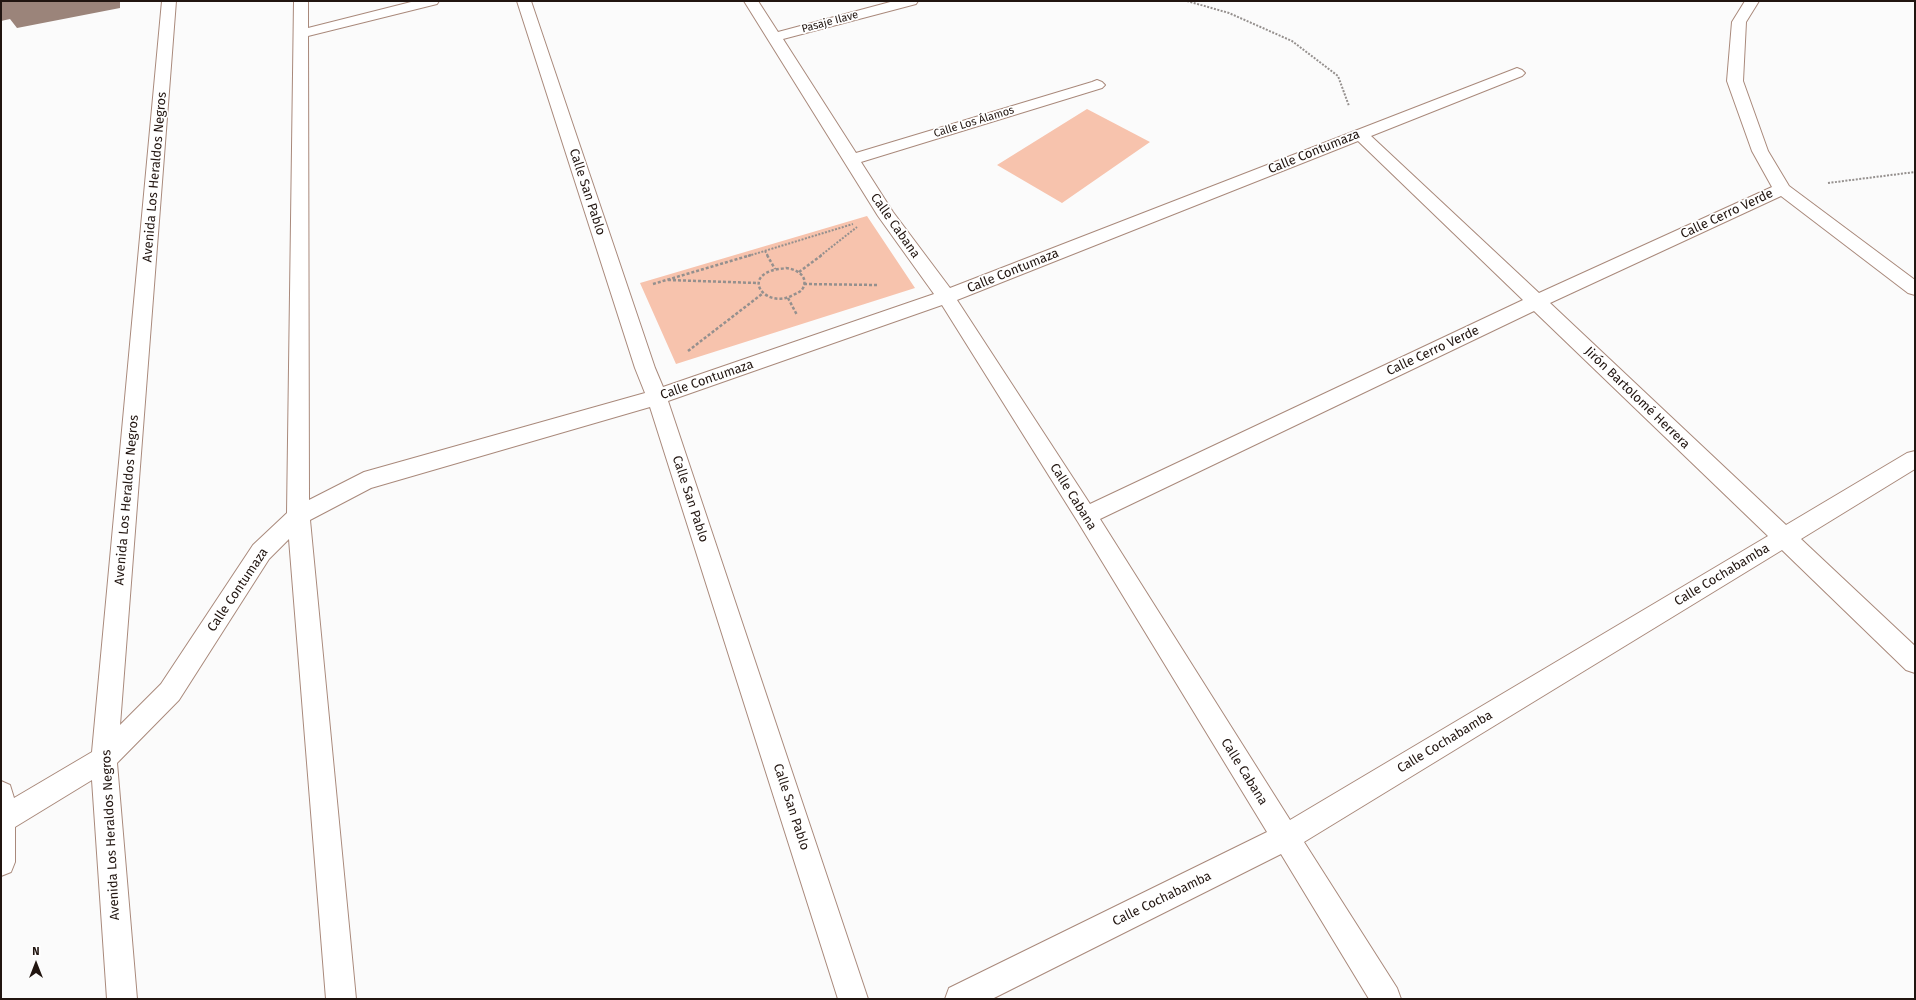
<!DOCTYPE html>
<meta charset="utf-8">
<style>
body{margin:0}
#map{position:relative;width:1916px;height:1000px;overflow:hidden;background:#fbfbfb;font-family:"Fira Sans",sans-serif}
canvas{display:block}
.frame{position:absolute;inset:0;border:2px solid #211510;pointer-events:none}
.north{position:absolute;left:16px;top:944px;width:40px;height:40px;-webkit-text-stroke:3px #fff;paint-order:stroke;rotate:0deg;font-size:11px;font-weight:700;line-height:16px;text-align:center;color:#211510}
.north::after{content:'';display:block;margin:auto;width:14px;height:18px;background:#211510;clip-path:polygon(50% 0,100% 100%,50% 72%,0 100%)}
</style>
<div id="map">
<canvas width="1916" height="1000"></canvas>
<div class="frame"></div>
<div class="north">N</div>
</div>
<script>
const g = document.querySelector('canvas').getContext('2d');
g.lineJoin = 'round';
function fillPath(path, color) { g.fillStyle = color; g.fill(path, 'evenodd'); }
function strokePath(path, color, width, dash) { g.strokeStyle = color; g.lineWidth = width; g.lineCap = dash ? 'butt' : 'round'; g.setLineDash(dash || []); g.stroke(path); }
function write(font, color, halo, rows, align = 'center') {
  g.font = font + ' "Fira Sans",sans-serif'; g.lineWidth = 3.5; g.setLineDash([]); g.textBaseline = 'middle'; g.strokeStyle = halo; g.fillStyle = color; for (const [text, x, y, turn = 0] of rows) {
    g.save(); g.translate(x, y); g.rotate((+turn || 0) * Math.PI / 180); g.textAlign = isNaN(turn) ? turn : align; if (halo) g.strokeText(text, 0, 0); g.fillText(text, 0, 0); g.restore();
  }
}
fillPath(new Path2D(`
 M1087 109 1150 142 1062 203 997 165Z
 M867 216 915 288 676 364 640 283Z`), '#f7c3ad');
const minor = new Path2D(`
 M162 1H176L120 725 161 684 253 545 287 513 294 1H308V28L415 1H439L437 4 308 36 309 500 364 472 645 393 635 368 517 1H531L655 368 663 387 934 294 878 216 744 1H758L778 32 894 1H918L916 4 783 39 856 153 1092 82 1097 80 1102 82 1105 85 1102 88 861 162 893 212 950 288 1512 70 1517 68 1522 70 1525 73 1522 76 1371 136 1539 293 1772 187 1752 151 1727 81 1732 22 1745 1H1759L1746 22 1743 81 1768 151 1789 186 1915 280V295L1908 293 1781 196 1550 303 1786 525 1907 453 1915 451V469L1801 539 1915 646V673L1906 670 1782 550 1304 842 1397 988 1401 999H1369L1281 854 992 999H945L949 988 1267 832 1078 522 942 305 668 401 868 999H838L650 407 371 488 310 520 356 999H326L289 539 269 559 179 700 117 763 137 999H107L92 780 15 827V862L11 872 1 876V781L10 785 14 798 92 752ZM1358 141 1523 300 1090 504 957 300ZM1534 311 1768 536 1290 820 1100 519Z`);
strokePath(minor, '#a9897b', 2);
strokePath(new Path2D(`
 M1187 1 1229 13 1292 41 1338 76 1349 106
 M1828 183 1915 172
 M765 251 768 256
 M748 256 853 224
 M820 256 857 227`), '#95908e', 2, [2, 1.5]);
strokePath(new Path2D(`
 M767 255 775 269
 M786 268C796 269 809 276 803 288 801 292 797 293 793 295 768 309 743 280 771 271 775 269 781 269 786 268Z
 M799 272 822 255
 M668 280 757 283
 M653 284 751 255
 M804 284 878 285
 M788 298 797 315
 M688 351 762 294`), '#95908e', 2.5, [3, 2]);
fillPath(minor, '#fff');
fillPath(new Path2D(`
 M1 1H120V8L17 28 10 19 1 21Z`), '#9b847a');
write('11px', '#211510', '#fff', [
 ["Pasaje Ilave",830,22,-15],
 ["Calle Los Álamos",974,122,-17]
]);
write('13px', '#211510', '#fff', [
 ["Calle Contumaza",1314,152,-22],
 ["Avenida Los Heraldos Negros",155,177,-85],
 ["Calle San Pablo",587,192,72],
 ["Calle Cerro Verde",1727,214,-25],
 ["Calle Cabana",895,226,55],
 ["Calle Contumaza",1013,271,-22],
 ["Calle Cerro Verde",1433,351,-25],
 ["Calle Contumaza",707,380,-19],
 ["Jirón Bartolomé Herrera",1637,398,44],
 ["Calle Cabana",1073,497,58],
 ["Calle San Pablo",690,499,72],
 ["Avenida Los Heraldos Negros",127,500,-85],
 ["Calle Cochabamba",1722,575,-31],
 ["Calle Contumaza",238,590,-56],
 ["Calle Cochabamba",1445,742,-31],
 ["Calle Cabana",1244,772,58],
 ["Calle San Pablo",791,807,72],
 ["Avenida Los Heraldos Negros",111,835,-93],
 ["Calle Cochabamba",1162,899,-26]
]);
</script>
